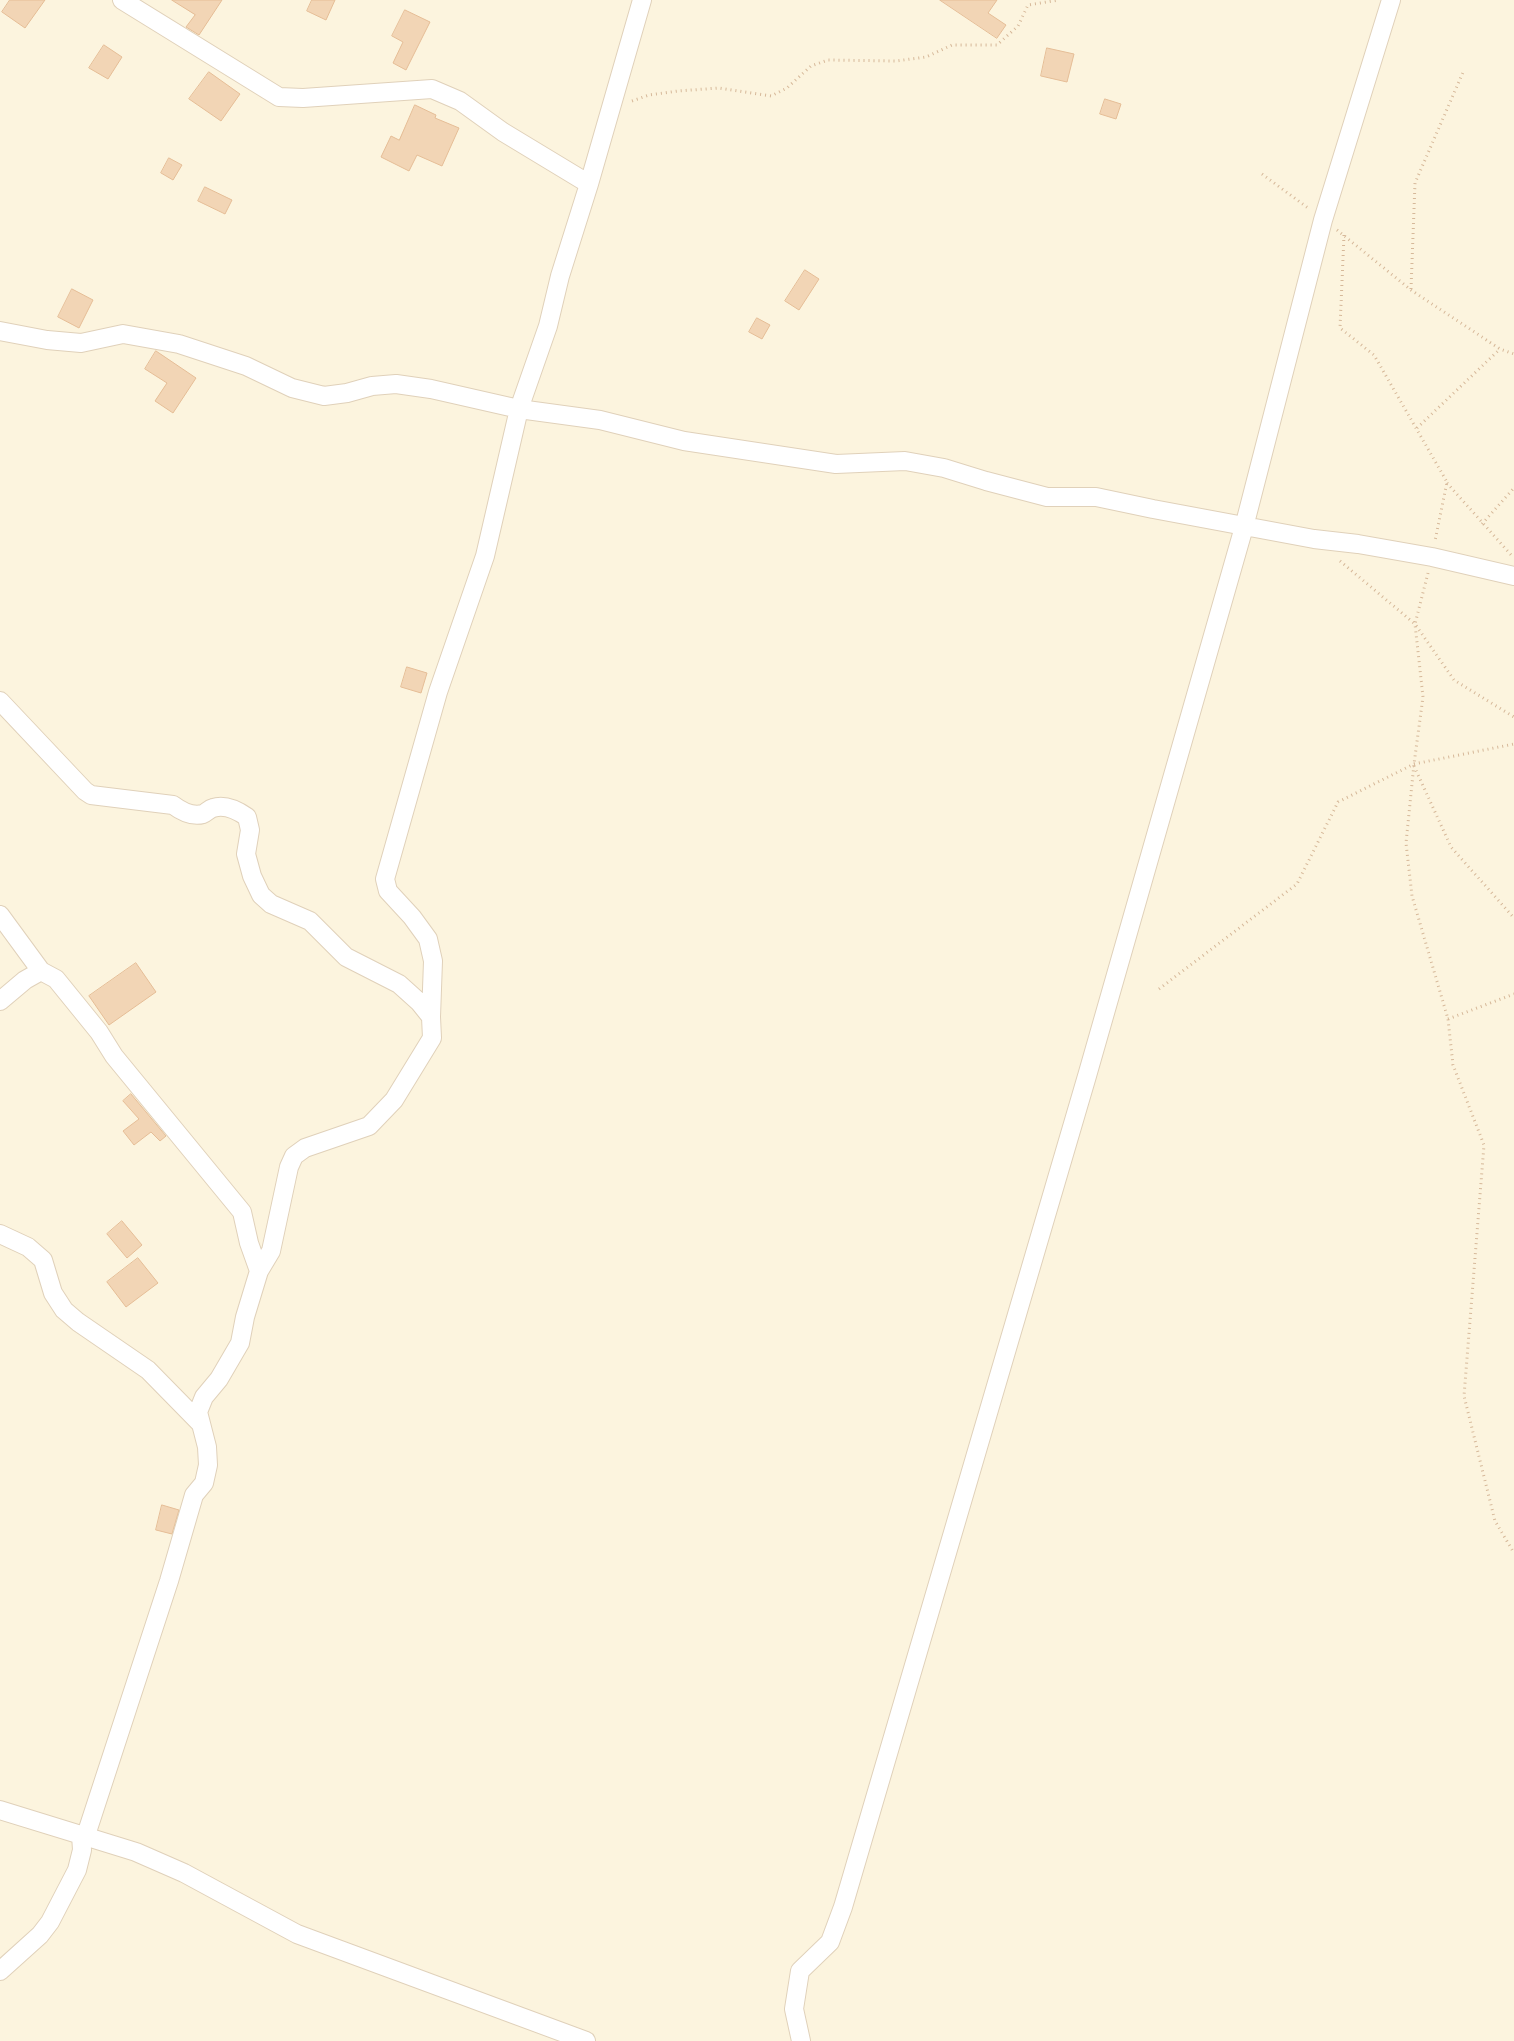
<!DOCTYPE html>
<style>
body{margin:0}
canvas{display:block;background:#fcf4de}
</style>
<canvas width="1514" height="2041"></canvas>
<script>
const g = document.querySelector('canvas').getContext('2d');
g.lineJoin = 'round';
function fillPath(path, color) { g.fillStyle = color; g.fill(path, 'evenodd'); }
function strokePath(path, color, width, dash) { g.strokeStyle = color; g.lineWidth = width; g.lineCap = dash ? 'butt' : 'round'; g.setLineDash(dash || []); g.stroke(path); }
const building = new Path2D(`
 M10 0H45L25 28 2 12Z
 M172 0H222L199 35 186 27 195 15Z
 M312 0H335L326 20 307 11Z
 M940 0H997L988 13 1006 25 997 38Z
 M405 10 430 22 406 70 393 63 403 42 392 36Z
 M104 45 122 57 108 79 89 68Z
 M1047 48 1074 54 1067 82 1041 76Z
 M209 72 240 94 221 121 189 99Z
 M1105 99 1121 104 1116 119 1100 114Z
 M415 105 436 115 435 118 459 128 442 166 417 155 409 171 381 157 391 136 399 140Z
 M169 158 182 165 173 180 161 173Z
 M205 187 232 200 225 214 198 201Z
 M805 270 819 279 799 310 785 301Z
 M72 289 93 300 79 328 58 317Z
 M757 318 770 325 762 339 749 332Z
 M156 351 196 378 173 413 155 401 167 383 145 369Z
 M407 667 427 673 421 693 401 687Z
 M136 963 156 992 109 1025 89 996Z
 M131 1094 166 1136 160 1141 151 1132 134 1145 123 1131 139 1119 123 1101Z
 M122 1221 142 1245 127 1258 107 1234Z
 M138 1258 158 1283 126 1307 107 1282Z
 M162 1505 179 1510 172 1534 156 1530Z`);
fillPath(building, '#f2d5b5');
strokePath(building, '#e5bd96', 1);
const minor = new Path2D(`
 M122 0 279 97 303 98 432 89 460 101 503 132 589 184
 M0 331 47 340 81 343 123 334 179 344 246 366 292 388 324 396 347 393 372 386 396 384 431 389 519 409 600 420 684 441 836 464 905 461 944 468 986 481 1047 497H1096L1153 509 1314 539 1358 544 1432 557 1514 576
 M0 701 85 791 91 795 173 805C181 811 192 817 203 814 206 813 209 809 213 808 225 804 237 810 247 817L250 830 246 854 252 876 261 895 271 904 310 921 346 957 399 984 419 1002 431 1017
 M0 915 41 971
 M0 1001 25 980 41 971 56 979 99 1032 114 1056 242 1212 249 1243 259 1271
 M0 1234 28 1247 43 1260 53 1293 64 1310 78 1322 148 1370 200 1423
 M0 1810 81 1835 87 1832 169 1581 194 1495 204 1483 208 1465 207 1447 198 1412 204 1397 219 1379 240 1343 245 1317 259 1271 271 1251 289 1167 294 1156 305 1148 369 1126 394 1100 432 1038 431 1017 433 961 428 939 412 917 388 891 385 879 438 692 485 556 519 409 548 326 560 276 589 184 642 0
 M0 1971 40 1935 50 1922 77 1870 82 1850 81 1835 136 1852 184 1873 297 1934 586 2041
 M801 2041 794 2009 800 1971 830 1942 843 1907 1087 1076 1244 527 1323 220 1391 0`);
strokePath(minor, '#e0d1ba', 20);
strokePath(new Path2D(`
 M632 101 649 95 678 91 719 88 771 96 787 88 811 66 828 60 896 61 926 57 952 45H997L1018 26 1028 5 1059 0
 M1262 174 1308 208
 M1337 230 1411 290 1500 349 1514 354
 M1344 235 1340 328 1374 355 1447 482 1435 541
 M1411 289 1415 183 1464 70
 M1417 428 1500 349
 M1447 483 1513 557
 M1482 524 1514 488
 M1340 561 1415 624 1454 680 1514 717
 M1428 573 1415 624 1423 697 1414 764 1406 843 1412 896 1448 1019 1453 1065 1484 1145 1464 1396 1495 1521 1514 1553
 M1414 766 1451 847 1514 918
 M1159 989 1297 884 1338 802 1414 764 1514 744
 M1448 1019 1514 994`), '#d6b899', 3, [1, 4]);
strokePath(minor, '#fff', 18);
</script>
